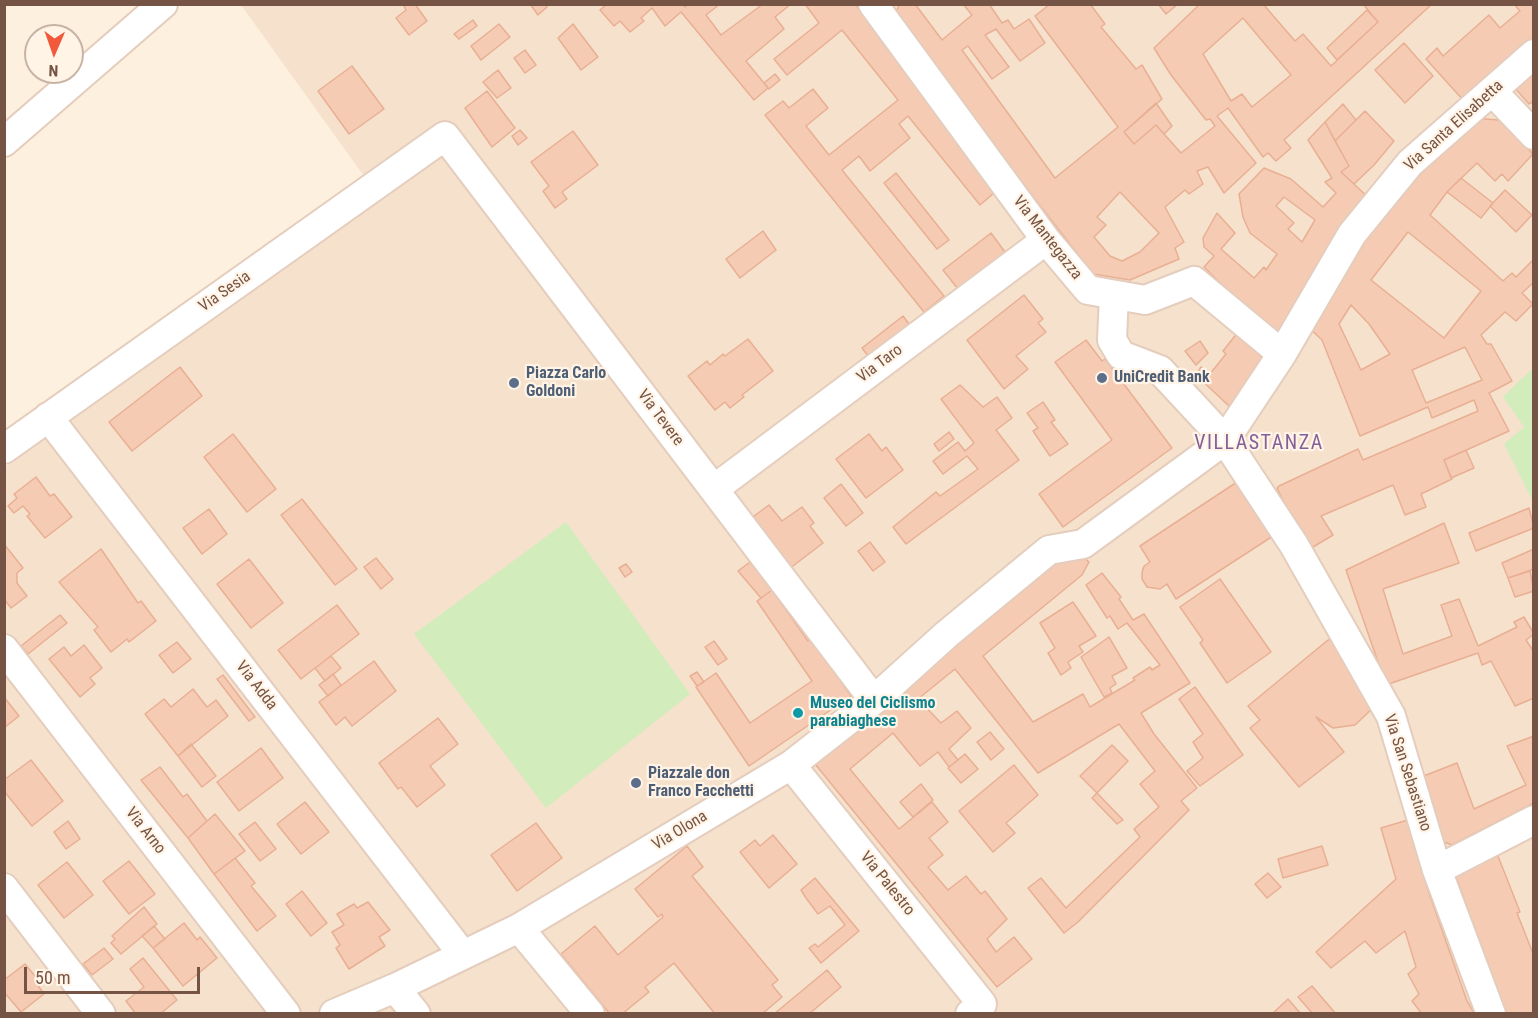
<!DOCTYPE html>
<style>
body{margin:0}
#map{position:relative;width:1538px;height:1018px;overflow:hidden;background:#fef0de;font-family:"Roboto Condensed",sans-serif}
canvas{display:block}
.frame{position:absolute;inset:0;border:6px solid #755445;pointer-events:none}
.north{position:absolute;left:24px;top:24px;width:60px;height:60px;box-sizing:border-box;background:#fff4e6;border:2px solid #c8b4a6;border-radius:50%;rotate:182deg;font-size:16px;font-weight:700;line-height:24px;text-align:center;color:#755445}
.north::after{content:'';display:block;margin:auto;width:21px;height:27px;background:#f2593a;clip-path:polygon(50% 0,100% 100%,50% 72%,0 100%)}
.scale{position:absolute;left:24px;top:967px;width:176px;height:27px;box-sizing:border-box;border:3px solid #755445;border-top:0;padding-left:8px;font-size:18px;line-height:21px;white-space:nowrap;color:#755445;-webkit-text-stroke:4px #fff4e6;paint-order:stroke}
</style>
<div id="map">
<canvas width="1538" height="1018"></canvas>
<div class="frame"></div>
<div class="north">N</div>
<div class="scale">50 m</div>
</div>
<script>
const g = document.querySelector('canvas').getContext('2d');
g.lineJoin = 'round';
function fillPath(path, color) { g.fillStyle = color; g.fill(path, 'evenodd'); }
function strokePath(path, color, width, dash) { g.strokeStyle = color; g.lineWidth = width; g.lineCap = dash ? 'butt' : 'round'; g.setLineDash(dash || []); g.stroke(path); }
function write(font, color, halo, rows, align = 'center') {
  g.font = font + ' "Roboto Condensed",sans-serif'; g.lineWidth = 4.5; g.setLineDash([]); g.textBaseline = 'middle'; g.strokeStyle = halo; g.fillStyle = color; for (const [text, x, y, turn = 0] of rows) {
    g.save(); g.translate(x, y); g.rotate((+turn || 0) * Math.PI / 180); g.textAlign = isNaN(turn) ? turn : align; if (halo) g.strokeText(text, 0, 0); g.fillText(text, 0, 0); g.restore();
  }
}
fillPath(new Path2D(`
 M241 5H1533V1013H5L4 468 379 197Z`), '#f6e1cc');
fillPath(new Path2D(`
 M1533 368V502L1504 444 1524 427 1503 397Z
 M566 522 690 694 546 808 414 634Z`), '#d2ecbc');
const building = new Path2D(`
 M403 4H415L427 21 409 35 396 18 406 10Z
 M530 4H545L547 7 538 15Z
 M607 4H683L685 7 689 4H720L706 15 721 35 763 4H791L775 17 784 29 746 61 768 88 754 100 681 12 665 26 652 8 641 18 644 21 630 32 620 21 614 26 600 10Z
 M805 4H855L1001 187 980 205 908 116 899 124 910 138 870 171 859 156 842 170 944 296 924 312 765 115 783 101 789 108 813 89 828 108 806 126 829 155 898 100 842 30 787 75 774 59 819 23Z
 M900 4H915L942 40 972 15 963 4H989L1002 23 1008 20 1014 29 1029 19 1045 43 1020 61 996 29 985 35 1009 67 992 79 968 46 962 50 1055 178 1118 127 1035 16 1050 4H1090L1105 24 1101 27 1136 69 1142 65 1162 99 1124 132 1134 144 1156 125 1181 153 1215 126 1210 119 1206 120 1171 75 1154 48 1200 4H1263L1295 41 1303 34 1331 66 1378 22 1363 4H1432L1284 140 1291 148 1276 161 1268 153 1263 157 1228 108 1217 116 1256 163 1224 193 1208 167 1197 171 1203 184 1189 194 1185 190 1165 207 1184 242 1175 248 1179 259 1130 280 1093 274 895 18V13ZM1243 18 1291 75 1252 107 1242 94 1231 101 1203 54ZM1120 192 1159 233 1140 252 1122 261 1110 256 1094 237 1106 225 1097 217Z
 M1158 4H1178L1166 14Z
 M1514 4H1534V40L1464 101 1426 59 1437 48 1443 56 1489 15 1500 28 1520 11Z
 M1367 10 1378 22 1337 60 1327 48Z
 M473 20 477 26 459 39 454 34Z
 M499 24 510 37 481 60 471 46Z
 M573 24 598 57 581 70 558 38Z
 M1404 43 1433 76 1405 103 1375 70Z
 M525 50 536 65 525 73 514 58Z
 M352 66 384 109 349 134 318 91Z
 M1534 68V101L1529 104 1513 86Z
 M498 70 511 88 497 98 483 82Z
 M775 74 780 80 769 89 764 83Z
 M487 91 515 128 492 147 465 108Z
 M1156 103 1172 126 1164 134 1156 125 1134 144 1124 132Z
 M1343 104 1356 120 1335 141 1325 122Z
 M1365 111 1394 141 1374 165 1354 184 1341 172 1349 166 1335 141Z
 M1472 118 1499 120 1533 154 1508 181 1502 174 1495 181 1477 163 1447 192 1430 215 1503 281 1512 273 1516 277 1534 259V282L1522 293 1533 304 1516 321 1505 312 1481 335 1487 344H1491L1512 381 1489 393 1509 431 1444 460 1452 479 1421 494 1426 507 1405 515 1393 485 1321 516 1333 535 1313 547 1295 525 1277 488 1279 486 1358 449 1363 460 1478 411 1474 400 1432 418 1428 407 1360 436 1322 340 1306 325 1332 297 1325 289 1431 158ZM1408 232 1481 291 1444 338 1371 280ZM1351 305 1369 324 1390 354 1361 370 1339 324ZM1465 347 1482 380 1426 403 1412 370Z
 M1325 122 1349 166 1341 172 1370 199 1279 334 1236 299 1204 267 1214 256 1204 247 1203 238 1217 213 1235 233 1221 249 1254 278 1264 267 1266 270 1277 254 1250 233 1243 217 1239 194 1264 168 1291 179 1323 207 1336 193 1325 182 1332 178 1308 140ZM1284 197 1315 220 1302 242 1288 229 1294 223 1276 206Z
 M520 130 527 138 518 145 512 136Z
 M573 131 598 165 562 192 567 199 555 208 543 191 549 186 531 162Z
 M896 173 949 240 937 249 884 183Z
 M1461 178 1493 203 1481 218 1447 192Z
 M1505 190 1532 215 1516 232 1490 206Z
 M763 231 776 250 740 278 726 259Z
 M991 233 1005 252 958 289 943 270Z
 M1024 295 1043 319 1038 323 1046 332 1016 356 1028 369 1004 389 967 340Z
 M903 316 909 324 868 356 862 348Z
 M1238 332 1264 360 1261 367 1230 407 1196 375 1201 367 1209 375 1226 354 1223 351Z
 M748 339 773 371 742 395 744 397 730 408 725 402 715 410 688 376 707 361 710 365 723 354 725 356Z
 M1086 340 1102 361 1105 359 1172 448 1063 527 1039 494 1112 440 1055 362Z
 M1200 341 1208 353 1196 365 1185 351Z
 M180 367 202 396 132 451 109 422Z
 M960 385 983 407 997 397 1012 418 996 430 1019 460 906 544 893 527 936 492 940 496 978 469 967 456 943 474 933 461 958 442 965 451 974 443 941 399Z
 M1043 402 1055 420 1051 422 1068 444 1050 456 1033 431 1038 428 1027 413Z
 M949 432 954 439 939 451 934 444Z
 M233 434 276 489 247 512 204 457Z
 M869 434 882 451 886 447 903 470 866 498 836 459Z
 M1466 450 1474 468 1451 478 1444 460Z
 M36 477 50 496 54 494 72 517 45 538 27 516 30 514 23 506 14 513 8 506 17 498 14 494Z
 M1237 482 1273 536 1176 599 1167 584 1160 589 1147 587 1142 579V573L1144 566 1150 562 1140 546Z
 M841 484 863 513 846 526 824 498Z
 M302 499 357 569 335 585 281 515Z
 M769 505 782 521 802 507 814 523 810 526 823 543 789 569 750 519Z
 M1529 508 1534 528 1476 551 1469 533Z
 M209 509 227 534 202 554 183 528Z
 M1444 523 1459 563 1383 589 1403 654 1452 636 1441 605 1459 599 1478 646 1517 627 1514 622 1524 617 1534 634 1526 640 1534 652V698L1515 706 1491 661 1482 665 1478 653 1386 685 1346 570Z
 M870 542 885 562 873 571 858 551Z
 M4 544 23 568 17 573V583L27 596 11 608 4 599Z
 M101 549 138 603 141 601 156 621 129 642 127 639 111 652 94 630 98 627 59 582Z
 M1534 549V569L1508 578 1502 563Z
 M1080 554 1089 562 1082 575 983 656 1033 722 1083 694 1090 707 1135 680 1133 678 1150 667 1152 670 1160 665 1127 623 1118 629 1110 616 1107 618 1086 585 1102 573 1121 597 1119 599 1133 620 1144 614 1190 683 1141 713 1154 734 1197 788 1181 801 1189 810 1078 922 1064 933 1028 888 1041 878 1066 908 1140 837 1134 829 1159 807 1140 784 1155 771 1119 724 1038 773 955 669 918 699 941 723 957 711 971 728 949 749 958 760 949 767 938 752 920 766 893 733 850 769 899 829 932 802 948 822 929 838 943 855 928 867 948 890 966 876 981 894 985 891 1007 919 987 939 996 952 1014 937 1032 959 997 987 815 764 1040 571 1066 558Z
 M376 558 393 579 381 589 364 567Z
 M249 559 283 603 251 628 217 584Z
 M750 562 772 590 761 598 738 571Z
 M626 564 632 572 625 577 619 568Z
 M1530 571 1534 591 1515 597 1508 578Z
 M1220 579 1271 652 1227 683 1200 643 1203 640 1180 607Z
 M772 590 808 641 811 639 851 696 749 766 696 687 716 673 750 723 812 681 757 601Z
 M1073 602 1096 636 1079 646 1083 652 1068 662 1071 668 1061 675 1048 653 1055 648 1040 623Z
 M337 605 359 634 301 679 278 650Z
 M60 615 67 623 28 654 21 646Z
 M1109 637 1127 668 1112 676 1116 684 1110 688 1112 693 1104 697 1081 657Z
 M1335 638 1374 707 1355 725 1333 728 1316 717 1344 752 1299 787 1250 728 1260 720 1248 706 1328 640Z
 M714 641 727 659 718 665 705 647Z
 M177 642 191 659 173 673 159 655Z
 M84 645 102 668 90 678 95 684 80 697 49 659 64 647 71 656Z
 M331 656 341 668 325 681 315 668Z
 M374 661 396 691 352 726 345 717 336 725 319 702Z
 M697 672 704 682 697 686 690 676Z
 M333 674 341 685 328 696 319 685Z
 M223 675 255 717 249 721 217 679Z
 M1195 687 1243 755 1200 786 1187 771 1203 758 1193 742 1203 734 1179 699Z
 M193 689 207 707 216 700 228 716 178 756 145 714 164 699 171 707Z
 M4 697 19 716 4 728Z
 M438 718 458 744 430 766 445 785 417 807 401 787 398 789 379 763Z
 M990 732 1004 749 991 760 977 742Z
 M1534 736V803L1452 845 1444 842 1421 777 1457 763 1474 809 1526 785 1507 746Z
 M191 744 216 776 202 787 178 756Z
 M1112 745 1128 761 1097 793 1080 776Z
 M261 748 283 778 239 811 217 782Z
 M965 754 978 769 961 783 948 768Z
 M31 760 63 801 32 826 4 791V780Z
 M1014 765 1038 795 1006 823 1015 833 993 852 959 811Z
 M160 767 183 797 187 794 207 821 188 838 141 780Z
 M921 784 933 800 913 817 900 802Z
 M1097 793 1123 820 1117 824 1092 798Z
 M305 802 329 832 301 854 277 824Z
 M215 814 245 851 214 874 188 838Z
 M1408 820 1429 893 1467 1001 1475 1014H1422L1412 1001 1419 994 1408 974 1416 967 1405 931 1376 953 1365 941 1331 968 1316 952 1396 879 1381 828Z
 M68 821 80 839 66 849 54 832Z
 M255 822 276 849 260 861 239 834Z
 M536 823 562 858 517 891 491 855Z
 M773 835 797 864 769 888 740 852 755 840 760 846Z
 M687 846 703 867 692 876 778 980 772 985 782 997 762 1014H715L674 963 645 987 649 992 622 1014H610L561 954 595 926 618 955 663 917 662 914 658 917 635 889Z
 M1322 846 1328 865 1283 878 1278 859Z
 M1496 851 1520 912 1517 913 1534 956V1014H1507L1504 1008 1456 877 1459 868Z
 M235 858 255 883 251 886 276 916 257 931 214 874Z
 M129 861 155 894 129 914 103 881Z
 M67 862 93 895 64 918 38 885Z
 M1268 873 1281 887 1267 898 1255 884Z
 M815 878 859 931 821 963 809 948 815 944 818 947 845 925 830 906 818 914 806 898 801 890Z
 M302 891 327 923 311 936 286 904Z
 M368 902 390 930 379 937 385 946 349 969 336 948 340 945 332 932 344 925 337 914 354 904 357 908Z
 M144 907 157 924 121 954 111 943 115 939 112 936Z
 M184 923 197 940 200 937 217 958 183 986 153 948Z
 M154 926 165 939 153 948 142 936Z
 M104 948 113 959 92 975 83 964Z
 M143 958 177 1000 160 1014H136L126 1001 144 987 130 969Z
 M25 964 40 982 37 984 44 994 21 1012 4 992V980Z
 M827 970 841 987 809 1014H774Z
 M1312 986 1336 1014H1313L1298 997Z
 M1288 999 1301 1014H1272Z`);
fillPath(building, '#f5cbb4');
strokePath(building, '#e9af93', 1.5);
const minor = new Path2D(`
 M873 4 1046 240 1088 290 1145 300 1194 281 1282 354
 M1492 91 1534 135
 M4 142 163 4
 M1114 295 1112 340 1121 355 1160 370 1225 440 1294 545 1391 716 1437 870 1491 1014
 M48 417 463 955
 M4 449 445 136 874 700
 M714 489 1046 240
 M4 649 286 1014
 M791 765 982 1004 970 1014
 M1437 870 1534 820
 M4 888 101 1014
 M519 928 590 1014
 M395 988 416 1014
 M334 1014 395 988 519 928 791 765 874 700 947 634 1049 550 1083 544 1225 440 1282 354 1352 234 1410 163 1534 54`);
strokePath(minor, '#e4cdbd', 32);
strokePath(minor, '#fff', 28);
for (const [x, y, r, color] of [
 [1102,378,6,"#5c6f8a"],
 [514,383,6,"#5c6f8a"],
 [798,713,6,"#0f9aa8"],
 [636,783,6,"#5c6f8a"]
]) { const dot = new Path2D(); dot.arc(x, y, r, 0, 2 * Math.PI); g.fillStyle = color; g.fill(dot); strokePath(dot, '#fff4e6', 2); }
write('16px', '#755445', '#fff4e6', [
 ["Via Santa Elisabetta",1454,126,-42],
 ["Via Mantegazza",1047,238,52],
 ["Via Sesia",225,292,-35],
 ["Via Taro",880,364,-37],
 ["Via Tevere",660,418,53],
 ["Via Adda",256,686,52],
 ["Via San Sebastiano",1407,773,72],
 ["Via Arno",145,831,52],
 ["Via Olona",680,831,-31],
 ["Via Palestro",887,884,51]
]);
write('bold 16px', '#4e5e75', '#fff4e6', [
 ["Piazza Carlo",526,374],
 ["Goldoni",526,392],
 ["UniCredit Bank",1114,378],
 ["Piazzale don",648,774],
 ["Franco Facchetti",648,792]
], 'left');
write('bold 16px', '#0d838f', '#fff4e6', [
 ["Museo del Ciclismo",810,704],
 ["parabiaghese",810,722]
], 'left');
g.letterSpacing = '1.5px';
write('20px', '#83609a', '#fff4e6', [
 ["VILLASTANZA",1259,444]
]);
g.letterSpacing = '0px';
</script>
